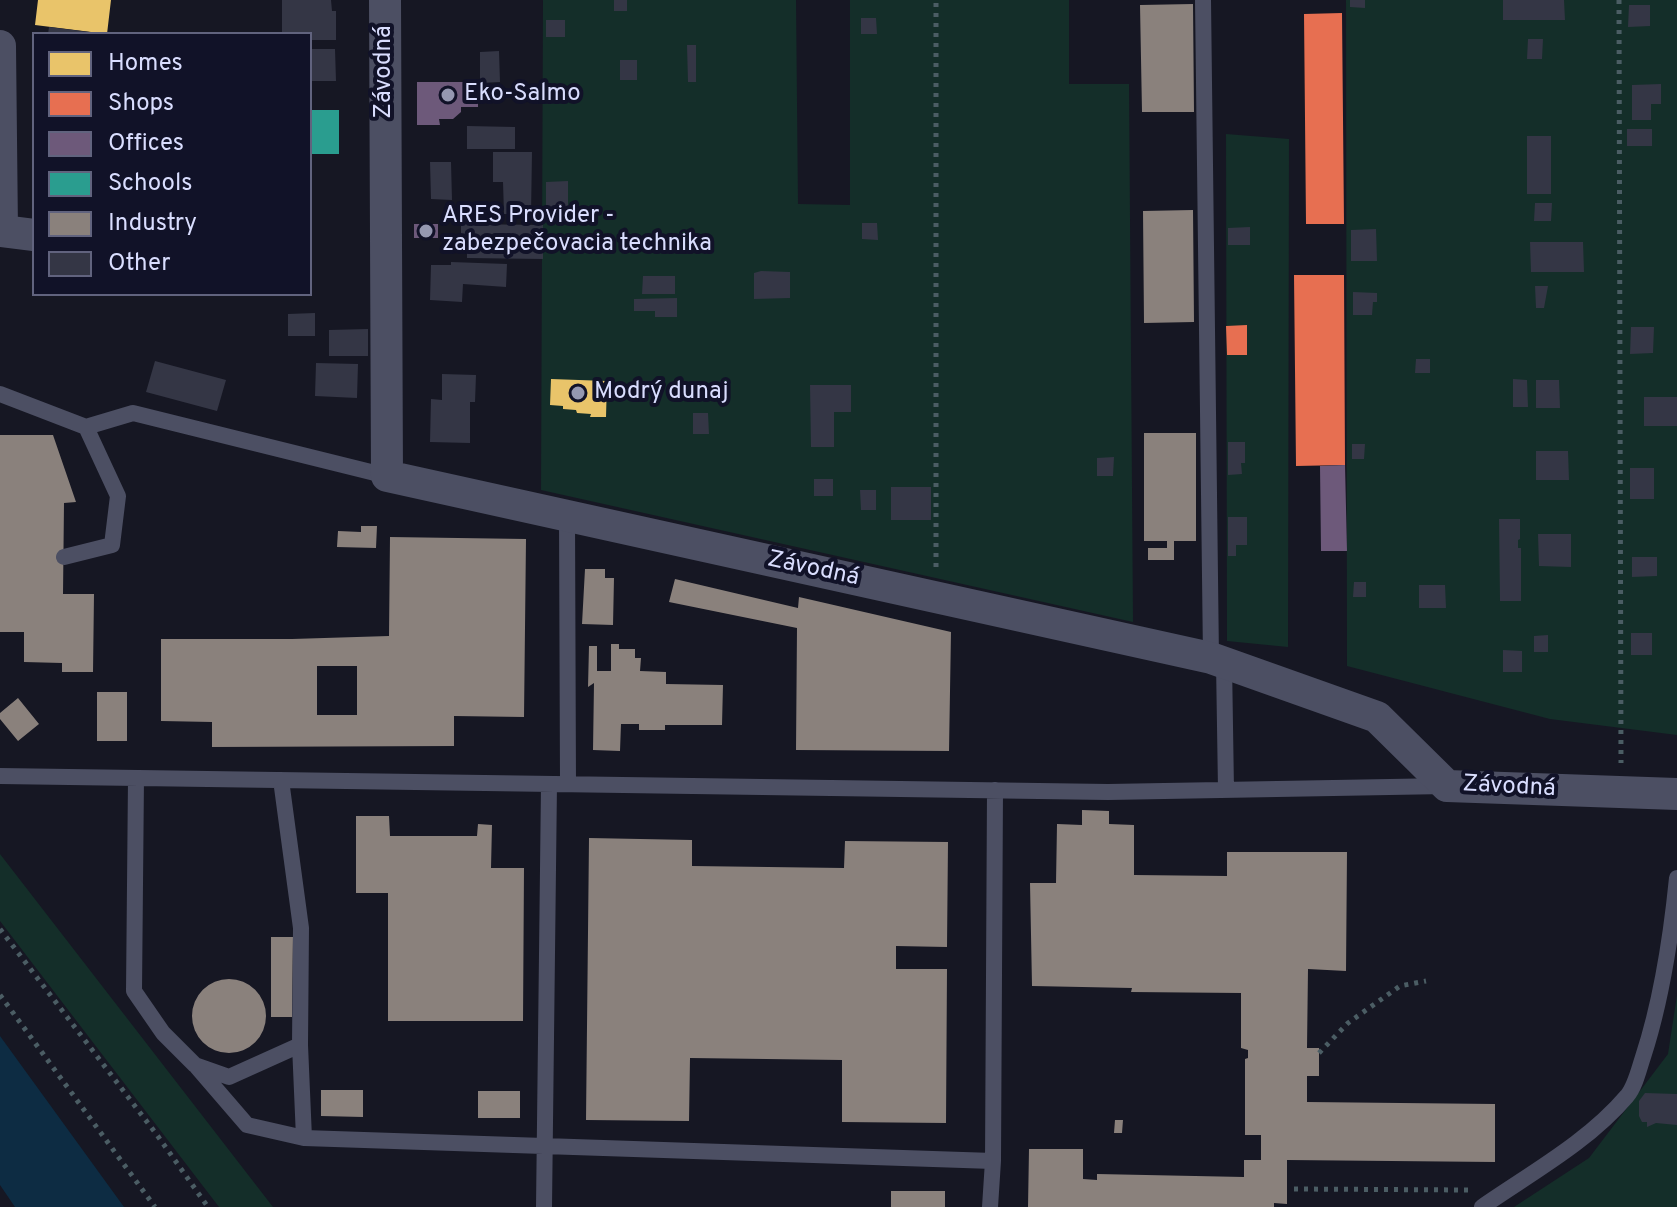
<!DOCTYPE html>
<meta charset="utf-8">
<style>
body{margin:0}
#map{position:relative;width:1677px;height:1207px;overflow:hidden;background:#161723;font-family:Overpass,sans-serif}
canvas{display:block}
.legend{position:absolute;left:32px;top:32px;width:280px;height:264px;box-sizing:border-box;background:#111228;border:2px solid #61637e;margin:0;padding:10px 14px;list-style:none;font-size:24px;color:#d9ddfe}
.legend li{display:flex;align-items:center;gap:16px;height:40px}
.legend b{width:40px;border:2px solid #61637e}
</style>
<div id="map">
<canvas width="1677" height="1207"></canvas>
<ul class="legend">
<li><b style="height:22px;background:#e9c46a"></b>Homes</li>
<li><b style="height:22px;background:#e76f51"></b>Shops</li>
<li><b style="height:22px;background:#6d597a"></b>Offices</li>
<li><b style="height:22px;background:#2a9d8f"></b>Schools</li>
<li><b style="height:22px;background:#8a817c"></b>Industry</li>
<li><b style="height:22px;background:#343645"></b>Other</li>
</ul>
</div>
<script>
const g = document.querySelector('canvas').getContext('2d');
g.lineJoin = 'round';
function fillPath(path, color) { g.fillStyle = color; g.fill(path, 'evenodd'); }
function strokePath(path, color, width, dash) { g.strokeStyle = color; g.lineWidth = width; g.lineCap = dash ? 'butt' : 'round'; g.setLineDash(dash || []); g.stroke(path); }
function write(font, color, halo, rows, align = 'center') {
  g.font = font + ' Overpass,sans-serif'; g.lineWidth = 8; g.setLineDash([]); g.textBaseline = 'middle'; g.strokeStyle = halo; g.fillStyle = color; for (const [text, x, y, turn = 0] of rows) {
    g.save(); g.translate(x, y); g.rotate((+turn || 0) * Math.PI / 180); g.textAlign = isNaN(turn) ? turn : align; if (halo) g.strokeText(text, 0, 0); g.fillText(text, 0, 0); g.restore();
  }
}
fillPath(new Path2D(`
 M543 0H796L798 204 850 205V0H1069V84H1129L1133 622 541 490Z
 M1346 0H1677V735L1550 719 1347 666Z
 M1226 134 1289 139 1288 647 1227 641Z
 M0 854 273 1207H219L0 921Z
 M1677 995V1207H1514L1589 1158 1668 1054Z`), '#142e29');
fillPath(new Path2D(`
 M0 1036 124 1207H15L0 1185Z`), '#0d2c43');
fillPath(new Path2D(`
 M38 0H111L107 34 35 25Z
 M551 379 607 381 606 417H590L591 414 577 413 576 410 563 409V406L550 405Z`), '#e9c46a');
fillPath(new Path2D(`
 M1342 13 1344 224H1306L1304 14Z
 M1294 275H1344L1345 465 1296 466Z
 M1247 325V355H1227L1226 326Z`), '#e76f51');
fillPath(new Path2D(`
 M417 82H478V107H461V112L453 119H439L440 125H417Z
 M414 224H438V238H414Z
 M1345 465 1347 551H1321L1320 466Z`), '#6d597a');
fillPath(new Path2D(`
 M310 110H339V154H310Z`), '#2a9d8f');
fillPath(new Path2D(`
 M1193 4 1194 112H1142L1140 5Z
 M1193 210 1194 322 1144 323 1143 211Z
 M1144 433H1196V541H1174V560H1148V548H1167V541H1144Z
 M0 435H53L76 502 64 503 63 594H94L93 672H62V663L24 662V632H0Z
 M361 526H377L376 548 337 547 338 531 361 532Z
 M390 537 526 539 524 717 454 716V746L212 747V722L161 721V639H292L389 636ZM317 666H357V715H317Z
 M585 569H605V578H614L613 625 582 624Z
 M675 579 798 608 799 597 951 632 949 751 796 750 797 628 669 602Z
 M611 644H619V649H635V658H641L640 671 666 672V684L723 685 722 725H665V730H639V724H621L620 751 593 750 594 683 588 687 589 646H597V671H611Z
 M97 692H127V741H97Z
 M18 698 39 724 18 741 0 719V713Z
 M1082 810 1109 811V824L1134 825V875L1227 876V852H1347L1346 971 1308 969 1307 1048H1319V1076H1307V1102L1495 1104V1162L1287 1160V1204L1274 1203V1207H1028L1029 1149H1083V1179L1097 1180V1174L1244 1177V1160H1261V1135H1245V1059L1248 1058V1050L1241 1048V993L1131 992 1132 988 1032 986 1030 883H1056L1057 824 1082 825Z
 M356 816H389L390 836H477L478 824 492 825 491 868H524L523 1021H388V893H356Z
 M589 838 692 840V866L844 868 845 841 948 842 947 947 896 946V969H947L946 1123 842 1122V1060L690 1058 689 1121 586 1120Z
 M271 937H293L292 1017H271Z
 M192 1016a37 37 0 1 1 74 0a37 37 0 1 1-74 0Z
 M321 1090H363V1117L321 1116Z
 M478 1091H520V1118H478Z
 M1115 1120H1123L1122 1133H1114Z
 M891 1191H945V1207H891Z`), '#8a817c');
fillPath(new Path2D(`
 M282 0H331L332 11H336V40H310V34H282Z
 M614 0H627V11H614Z
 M1350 0H1365V8L1350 7Z
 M1503 0H1564L1565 20H1503Z
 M1629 5H1650V26L1628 27Z
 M861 18H876L877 34H861Z
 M546 20H565V37H546Z
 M49 27 90 32V34H48Z
 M1528 39H1543L1542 59H1527Z
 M687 45H696V82H688Z
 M310 49H335L336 81H310Z
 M499 51 500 82 480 83V52Z
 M620 60H637V80H620Z
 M1661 84V104H1651V120H1632V85Z
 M467 126 515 127V149H467Z
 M1627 129H1652V146H1627Z
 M1527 136H1551V194H1527Z
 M493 152H532L531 215 504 214 503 182H493Z
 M430 162H451L452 200 431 199Z
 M568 181V211H546V182Z
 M1535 203H1552L1551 221H1534Z
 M862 223H877L878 240 862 239Z
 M461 224 543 225V259L467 258V248H461Z
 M1250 227V245H1228V228Z
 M1376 229 1377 261H1351V230Z
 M1530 242H1583L1584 272H1531Z
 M451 262 507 264 506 287 463 284 462 302 430 300 431 265H451Z
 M761 271 790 272V298L754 299V273Z
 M643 276H675V294H642Z
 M1535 286H1548L1544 308H1536Z
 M1353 292 1377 293V302H1373L1372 315H1353Z
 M677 298V317H655V311H634V299Z
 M315 313V336H288V314Z
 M1631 327H1654L1653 353 1630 354Z
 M368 329V356H329V330Z
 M1416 359H1430V373H1415Z
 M155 361 226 380 217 411 146 392Z
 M316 363 358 364 357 398 315 396Z
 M442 374 476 375 475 402H470V443L430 442 431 399 442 400Z
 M1513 379 1527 380 1528 407H1513Z
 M1536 380H1559L1560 408H1536Z
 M810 385H851V412H834V447H811Z
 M1644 397H1677V426H1644Z
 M693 413H708L709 434H693Z
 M1228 442H1245V463H1241L1242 474 1228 475Z
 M1352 444H1365L1364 459H1352Z
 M1536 451H1568L1569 480H1536Z
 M1114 457 1113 476H1097V458Z
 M1630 468H1654V499H1630Z
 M814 479H833V496H814Z
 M891 487H931V520H891Z
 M860 490H876V510H861Z
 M1228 517H1247V545H1236V556H1228Z
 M1499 519H1520V539L1518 540V548H1521V601H1500Z
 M1538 534H1571V567L1539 566Z
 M1632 557H1657V576L1632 577Z
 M1354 582H1366V597H1353Z
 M1419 585H1445L1446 608H1419Z
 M1631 633H1652V655H1631Z
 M1548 635V652H1534V636Z
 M1503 650 1522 651V672H1503Z
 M1645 1093 1677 1094V1125L1656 1123 1647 1127V1122H1642L1639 1116V1101Z`), '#343645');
strokePath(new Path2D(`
 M1619 0 1621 763
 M936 567V0
 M0 929 157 1135 208 1207
 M0 995 155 1207
 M1319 1053 1348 1023 1400 986 1426 981
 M1294 1189 1469 1190`), '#4b5d64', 5, [4, 6]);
strokePath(new Path2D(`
 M1203 0 1211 658
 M0 394 86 427 118 496 112 545 64 557
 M86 427 133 413 387 476
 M567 516 568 784
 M1224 662 1226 790
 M0 776 1108 792 1446 786
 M136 778 134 991 163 1033 195 1065 229 1077 300 1045
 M281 780 301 928 300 1045 304 1138 993 1161 995 790
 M197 1067 247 1125 304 1138
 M544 1207 549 784
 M990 1207 993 1161
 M1482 1207C1531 1173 1588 1142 1627 1096 1635 1087 1639 1069 1643 1057 1662 999 1671 938 1677 878`), '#4c4f63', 16);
strokePath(new Path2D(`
 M385 0 387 476 1211 658 1377 717 1447 786 1677 794
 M0 46 2 231 34 235`), '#4c4f63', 32);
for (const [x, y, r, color] of [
 [448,95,8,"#9598b1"],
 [426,231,8,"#9598b1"],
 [578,393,8,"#9598b1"]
]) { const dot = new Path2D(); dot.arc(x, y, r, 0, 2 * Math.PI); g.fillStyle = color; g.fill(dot); strokePath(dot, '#111228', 3); }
write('24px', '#d9ddfe', '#111228', [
 ["Závodná",385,72,-90],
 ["Závodná",813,570,12],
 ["Závodná",1509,788,3]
]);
write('24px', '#d9ddfe', '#111228', [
 ["Eko-Salmo",464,95],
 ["ARES Provider -",442,217],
 ["zabezpečovacia technika",442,245],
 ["Modrý dunaj",594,393]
], 'left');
</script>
